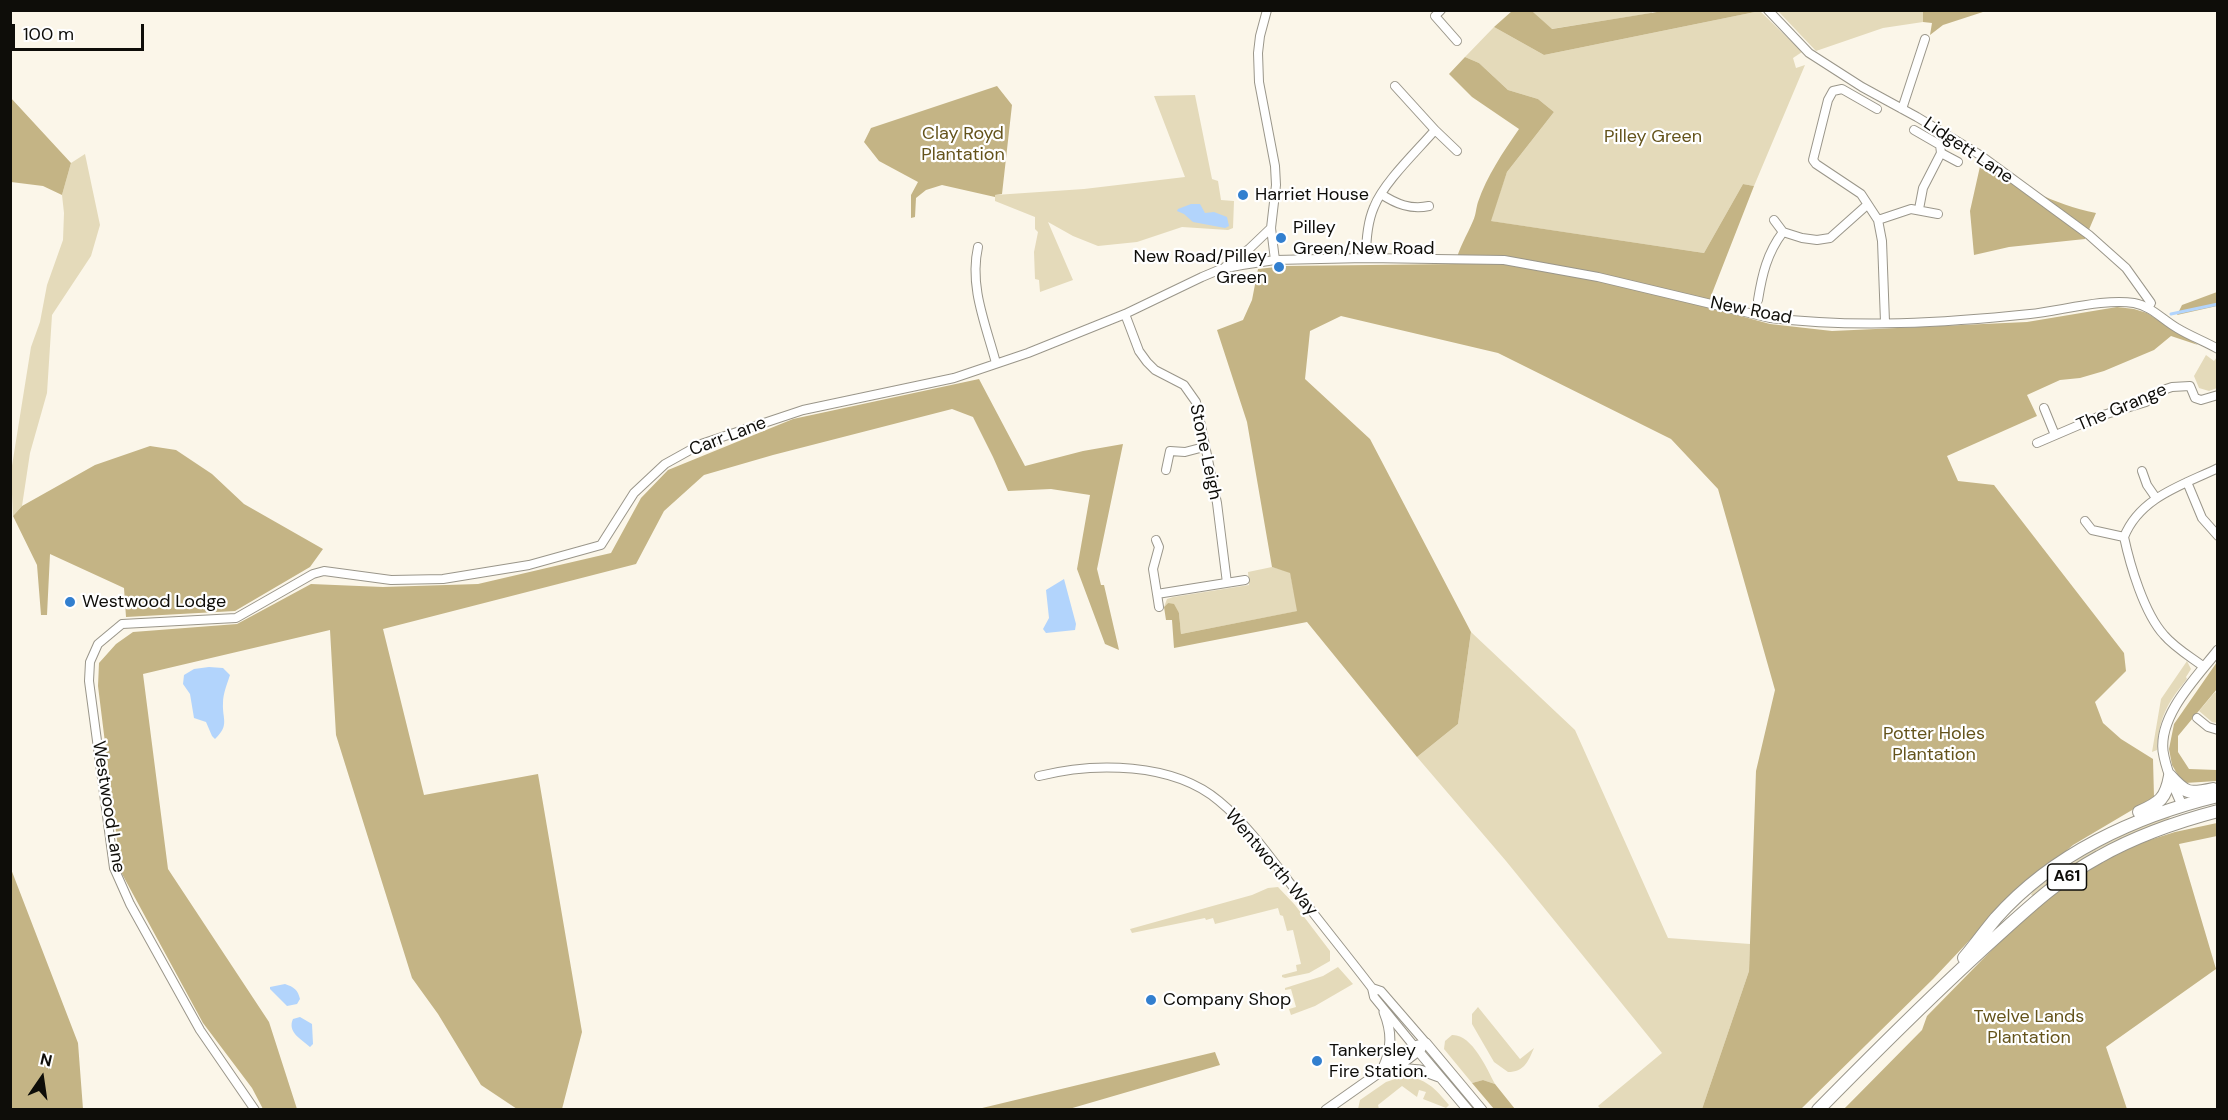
<!DOCTYPE html>
<style>
body{margin:0}
#map{position:relative;width:2228px;height:1120px;overflow:hidden;background:#fbf6e9;font-family:"DM Sans",sans-serif}
canvas{display:block}
.frame{position:absolute;inset:0;border:12px solid #0e0d09;pointer-events:none}
.north{position:absolute;left:12px;top:1048px;width:60px;height:60px;-webkit-text-stroke:4px #fff;paint-order:stroke;rotate:13deg;font-size:16px;font-weight:700;line-height:24px;text-align:center;color:#0e0d09}
.north::after{content:'';display:block;margin:auto;width:21px;height:27px;background:#0e0d09;clip-path:polygon(50% 0,100% 100%,50% 72%,0 100%)}
.scale{position:absolute;left:12px;top:24px;width:132px;height:27px;box-sizing:border-box;border:3px solid #0e0d09;border-top:0;padding-left:8px;font-size:18px;line-height:21px;white-space:nowrap;color:#0e0d09;-webkit-text-stroke:4px #fff;paint-order:stroke}
</style>
<div id="map">
<canvas width="2228" height="1120"></canvas>
<div class="frame"></div>
<div class="north">N</div>
<div class="scale">100 m</div>
</div>
<script>
const g = document.querySelector('canvas').getContext('2d');
g.lineJoin = 'round';
function fillPath(path, color) { g.fillStyle = color; g.fill(path, 'evenodd'); }
function strokePath(path, color, width, dash) { g.strokeStyle = color; g.lineWidth = width; g.lineCap = dash ? 'butt' : 'round'; g.setLineDash(dash || []); g.stroke(path); }
function write(font, color, halo, rows, align = 'center') {
  g.font = font + ' "DM Sans",sans-serif'; g.lineWidth = 4.5; g.setLineDash([]); g.textBaseline = 'middle'; g.strokeStyle = halo; g.fillStyle = color; for (const [text, x, y, turn = 0] of rows) {
    g.save(); g.translate(x, y); g.rotate((+turn || 0) * Math.PI / 180); g.textAlign = isNaN(turn) ? turn : align; if (halo) g.strokeText(text, 0, 0); g.fillText(text, 0, 0); g.restore();
  }
}
fillPath(new Path2D(`
 M1651 10 1652 13 1551 29 1532 11Z
 M1760 11 1802 52 1793 58 1796 68 1805 65 1754 186 1743 184 1704 253 1490 221 1507 172 1554 112 1538 99 1508 90 1479 63 1465 57 1494 27 1544 55Z
 M1778 11H1923V22L1883 28 1816 51Z
 M1195 95 1212 179 1218 181 1221 200 1234 201 1233 228 1228 230 1182 227 1137 242 1098 246 1073 236 1048 222 1073 280 1040 292 1039 280 1035 279 1034 252 1038 232 1035 229V217L995 201V195L1084 189 1185 177 1154 96Z
 M85 154 100 225 91 256 52 315 47 393 30 453 22 506 13 516 11 472 31 347 40 322 47 285 63 240 64 213 62 195 71 163Z
 M2206 355 2214 361 2217 357V388L2209 391 2199 388 2194 376Z
 M1272 567 1290 572 1298 611 1181 634 1179 613 1168 603 1164 607 1167 599 1173 597 1249 585 1248 572Z
 M1471 632 1575 730 1668 938 1750 944 1749 971 1702 1109 1602 1110 1598 1106 1662 1053 1506 861 1417 757 1458 724Z
 M2187 661 2191 669 2186 677 2187 679C2167 703 2159 718 2157 750L2152 752 2161 699Z
 M2215 692 2217 694V723L2212 722 2199 711Z
 M2172 814 2167 821 2034 896 2031 895 2033 891C2080 855 2117 835 2172 814Z
 M1278 887 1295 905 1330 951V961L1309 973 1285 978 1282 977V975L1297 971 1296 965 1301 964 1293 930 1287 931 1283 916 1280 915 1278 908 1215 924 1213 918 1206 920 1205 918 1132 933 1130 929 1252 895 1268 888Z
 M1338 967 1353 984 1315 1006 1291 1015 1289 1009 1296 1007 1291 989 1285 990V988L1323 976Z
 M1478 1007 1520 1059 1534 1048C1528 1062 1524 1072 1508 1072L1494 1062 1472 1024V1014Z
 M1452 1035C1472 1034 1487 1069 1495 1084L1483 1080 1472 1083 1444 1049 1445 1041Z
 M1401 1077C1424 1076 1435 1088 1449 1105L1446 1108 1423 1099 1426 1092 1419 1090 1417 1097 1402 1086 1378 1105 1379 1109H1358L1360 1100 1386 1082Z`), '#e4daba');
fillPath(new Path2D(`
 M1512 11H1532L1552 29 1663 11H1760L1544 55 1494 27Z
 M1923 11V10L1986 11 1943 25 1930 35 1932 23 1923 22Z
 M1465 57 1479 63 1508 90 1538 99 1554 112 1507 172 1491 221 1704 253 1743 184 1754 186 1711 296V308L1770 324 1832 331 2027 322 2117 307 2134 309 2147 313 2198 345 2171 336 2154 350 2104 371 2080 378 2060 380 2027 395 2037 416 1947 456 1958 481 1994 485 2124 653 2126 671 2095 702 2103 723 2121 739 2153 759 2154 797 2073 845 2000 908 1933 979 1801 1109H1702L1749 971 1756 771 1775 690 1718 489 1671 439 1498 353 1341 316 1310 331 1305 379 1370 439 1471 632 1458 724 1417 757 1307 622 1174 648 1172 620H1166L1164 607 1168 603 1174 604 1179 613 1181 634 1297 611 1290 573 1272 567 1247 422 1217 330 1243 320 1252 300 1258 269 1285 266 1455 264C1459 248 1467 235 1473 221 1476 215 1476 208 1478 202 1487 176 1503 152 1519 129L1472 97 1449 74Z
 M997 86 1012 105 1002 194 995 195V197L942 185 926 190 916 198 915 217 911 218V195L918 182 879 161 864 142 871 128Z
 M10 97 71 163 62 195 43 186 11 182Z
 M1981 162C2019 183 2052 205 2096 213L2085 239 2009 247 1974 255 1970 211Z
 M2217 292V306L2177 315 2182 305Z
 M979 379 1025 466 1083 451 1123 444 1097 569 1101 585H1104L1119 650 1105 644 1077 569 1090 495 1051 489 1008 491 993 457 973 417 952 409 773 455 704 475 664 511 636 564 383 629 424 795 538 774 582 1032 562 1109H517L481 1085 438 1014 412 978 336 735 330 630 143 674 168 869 269 1022 297 1109H263L252 1088 203 1023 121 872 98 686 99 663 116 644 133 632 237 624 311 584 383 587 478 584 611 553 641 498 668 470 793 419Z
 M150 446 176 450 212 474 244 504 323 549 310 567 235 611 126 617 124 588 50 554 47 615H41L37 565 13 516 22 506 95 465Z
 M2217 662V689L2178 736V752L2189 769 2217 770V781L2185 783 2179 777 2172 765 2169 749 2174 724Z
 M2217 823V836L2179 844 2216 969 2106 1047 2127 1109 1843 1110 1922 1030 1927 1016 2030 911 2118 850 2175 832Z
 M11 869 78 1043 83 1109H11Z
 M1215 1052 1220 1065 1069 1109H978Z
 M1483 1080 1495 1084 1515 1109H1494L1472 1083Z`), '#c4b485');
fillPath(new Path2D(`
 M1191 204H1200L1205 213 1214 212 1227 217 1229 226 1225 228 1193 222 1184 214 1177 211 1178 209Z
 M1064 579 1076 624 1075 630 1046 633 1043 629 1049 618 1046 590Z
 M209 667 223 668 230 675C227 684 223 694 223 703 222 719 230 725 215 739L212 736 206 722 194 718 190 694 183 684 184 675 194 669Z
 M285 984C294 987 298 990 300 999L297 1004 287 1006 270 989V987Z
 M300 1017 312 1024 313 1044 310 1047C301 1039 287 1032 293 1019Z`), '#b2d4fc');
strokePath(new Path2D(`
 M2171 314 2218 304`), '#b2d4fc', 3);
const minor = new Path2D(`
 M1267 10 1260 36 1258 53 1259 82 1275 166 1276 185 1271 228 1275 260
 M1441 10 1435 16 1457 41
 M1768 10 1809 53 1862 87 1917 117 1980 155 2089 235 2126 268 2151 303 2148 308
 M1395 86 1435 130
 M1877 109 1842 89 1833 91 1828 100 1813 160 1816 164 1861 194 1878 220 1882 241 1885 322
 M1902 109 1925 39
 M1914 130 1940 145 1941 153
 M1381 194C1396 204 1411 210 1429 206
 M1919 209 1923 188 1941 153 1958 162
 M1774 220 1783 232 1802 238 1817 240 1830 238 1867 205
 M1878 220 1911 209 1938 214
 M978 247C969 287 986 325 996 363
 M1366 258C1366 241 1367 223 1374 207 1384 182 1417 151 1435 130L1457 151
 M1225 267 1249 249 1271 228
 M1758 300C1762 275 1767 253 1783 232
 M1125 314 1139 351 1147 362 1155 370 1184 385 1196 402 1217 503 1227 583
 M2044 408 2055 435
 M2037 443 2100 416 2146 402 2163 390 2172 387 2190 386 2195 398 2201 400 2218 395
 M1166 470 1170 451 1185 452 1204 447
 M2142 471 2147 485 2156 498
 M2187 482 2202 518 2218 536
 M2085 521 2092 530 2124 537
 M1156 540 1159 547 1153 569 1157 594
 M1159 607 1157 594 1245 580
 M2204 667C2191 657 2175 648 2164 635 2144 613 2130 565 2124 537 2140 497 2183 485 2218 468
 M2197 718 2208 727 2218 730
 M1039 776C1094 762 1173 762 1219 801 1248 825 1270 857 1293 887 1319 921 1346 954 1372 988L1374 997 1414 1046
 M1372 988 1381 991 1426 1043
 M255 1110 200 1030 130 904 114 868 89 681 90 662 98 644 122 624 236 618 313 574 324 571 391 580 443 579 529 565 601 545 634 493 665 464 701 444 803 410 954 378 1028 353 1125 314 1202 277 1221 269 1242 265 1275 260 1366 258 1504 260 1598 277 1770 318C1856 328 1944 323 2030 314 2060 311 2105 298 2134 303 2151 306 2163 320 2177 328 2190 336 2204 341 2218 349`);
const tertiary = new Path2D(`
 M2182 805C2174 787 2166 770 2163 751 2159 714 2197 677 2218 650
 M1426 1043 1482 1110
 M1414 1046 1468 1110
 M1383 1068C1392 1048 1392 1032 1384 1012
 M1398 1068 1420 1070 1439 1077
 M1380 1072 1396 1068 1421 1049
 M1326 1110 1380 1072 1388 1063 1414 1046 1426 1043`);
const trunk = new Path2D(`
 M2170 776C2186 794 2189 794 2213 789
 M2139 812C2160 803 2166 798 2170 776
 M1964 958C1975 945 1985 931 1996 918 2053 854 2135 816 2218 796
 M1818 1110C1876 1051 1934 993 1995 938 2027 909 2060 878 2099 857 2136 836 2176 822 2218 811`);
strokePath(minor, '#9a968a', 10);
strokePath(tertiary, '#9a968a', 11);
strokePath(trunk, '#9a968a', 14);
strokePath(minor, '#fff', 8);
strokePath(tertiary, '#fff', 9);
strokePath(trunk, '#fff', 12);
for (const [x, y, r, color] of [
 [1243,195,6,"#327fcf"],
 [1281,238,6,"#327fcf"],
 [1279,267,6,"#327fcf"],
 [70,602,6,"#327fcf"],
 [1151,1000,6,"#327fcf"],
 [1317,1061,6,"#327fcf"]
]) { const dot = new Path2D(); dot.arc(x, y, r, 0, 2 * Math.PI); g.fillStyle = color; g.fill(dot); strokePath(dot, '#fff', 2); }
for (const [x, y, w] of [
 [2067,877,39]
]) { const box = new Path2D(); box.roundRect(x - w / 2, y - 13, w, 26, 4.5); g.fillStyle = '#fff'; g.fill(box); strokePath(box, '#0e0d09', 1.5); }
write('bold 16px', '#0e0d09', null, [
 ["A61",2067,877]
]);
write('18px', '#64531b', '#fff', [
 ["Clay Royd",963,134],
 ["Plantation",963,155],
 ["Pilley Green",1653,137],
 ["Potter Holes",1934,734],
 ["Plantation",1934,755],
 ["Twelve Lands",2029,1017],
 ["Plantation",2029,1038]
]);
write('18px', '#0e0d09', '#fff', [
 ["Lidgett Lane",1968,151,34],
 ["New Road",1751,311,11],
 ["The Grange",2122,408,-23],
 ["Carr Lane",728,437,-21],
 ["Stone Leigh",1205,452,78],
 ["Westwood Lane",108,807,81],
 ["Wentworth Way",1271,863,50]
]);
write('18px', '#0e0d09', '#fff', [
 ["Harriet House",1255,195],
 ["Pilley",1293,228],
 ["Green/New Road",1293,249],
 ["New Road/Pilley",1267,257,"right"],
 ["Green",1267,278,"right"],
 ["Westwood Lodge",82,602],
 ["Company Shop",1163,1000],
 ["Tankersley",1329,1051],
 ["Fire Station.",1329,1072]
], 'left');
</script>
